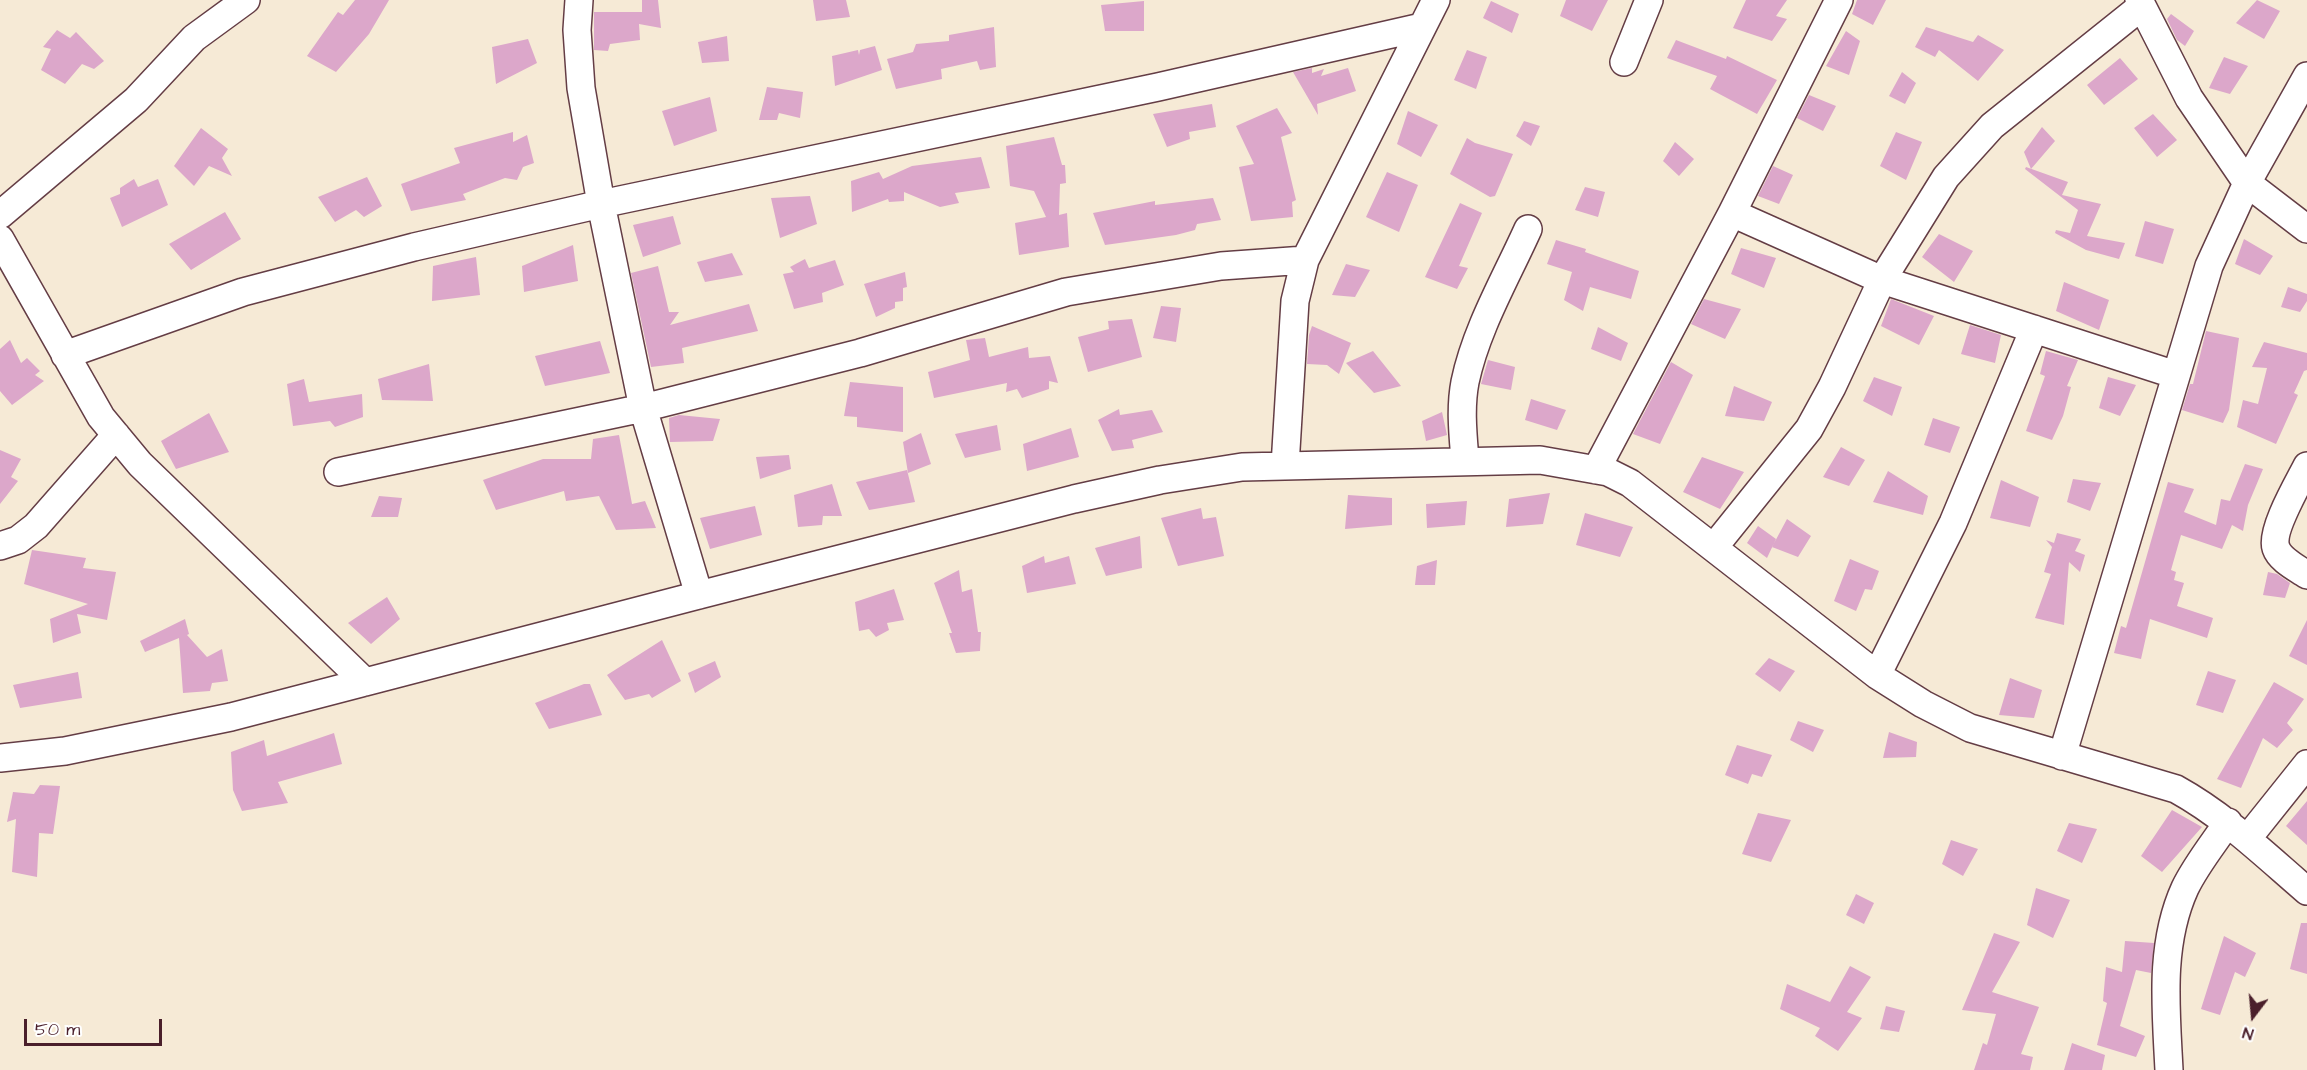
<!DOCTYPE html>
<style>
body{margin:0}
#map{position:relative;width:2307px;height:1070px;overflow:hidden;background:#f6ead6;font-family:"Architects Daughter",sans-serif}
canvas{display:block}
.north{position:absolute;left:2223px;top:986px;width:60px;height:60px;-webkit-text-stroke:4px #fff;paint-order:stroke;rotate:196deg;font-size:16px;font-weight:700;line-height:24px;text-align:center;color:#4a1f2b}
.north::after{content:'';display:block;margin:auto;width:21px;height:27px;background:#4a1f2b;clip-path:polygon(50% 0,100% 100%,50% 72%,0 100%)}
.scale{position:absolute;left:24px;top:1019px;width:138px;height:27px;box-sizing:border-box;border:3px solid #4a1f2b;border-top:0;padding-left:8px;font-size:18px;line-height:21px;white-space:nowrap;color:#4a1f2b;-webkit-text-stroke:4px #fff;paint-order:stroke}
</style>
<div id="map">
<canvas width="2307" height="1070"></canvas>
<div class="north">N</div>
<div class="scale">50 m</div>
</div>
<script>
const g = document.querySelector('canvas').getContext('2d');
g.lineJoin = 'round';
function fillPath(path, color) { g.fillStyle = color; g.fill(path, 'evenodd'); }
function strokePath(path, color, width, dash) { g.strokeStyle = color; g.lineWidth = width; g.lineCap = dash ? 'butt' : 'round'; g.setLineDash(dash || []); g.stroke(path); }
fillPath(new Path2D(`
 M355 0H389L369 34 336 72 307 56 338 12 343 15Z
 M642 0H658L661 28 639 24 640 40 610 44 608 51 594 50V12H642Z
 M813 0H846L850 17 816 21Z
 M1566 0H1608L1592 31 1560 16Z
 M1746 0H1787L1776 16 1787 19 1772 41 1733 28Z
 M1857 0H1886L1873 25 1852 14Z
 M2257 0 2280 11 2264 39 2236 23Z
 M1144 1V31H1105L1101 5Z
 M1491 1 1519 14 1512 33 1483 18Z
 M2171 14 2194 31 2185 46 2177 40 2167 19Z
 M994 27 996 67 980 70 977 61 941 69 942 79 896 89 887 59 913 52 916 44 949 41V35Z
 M1926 27 1973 42 1978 35 2004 50 1978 81 1939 50 1935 57 1915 47Z
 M57 30 70 38 76 32 104 61 94 69 82 64 65 84 41 70 51 49 43 47Z
 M1846 31 1860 41 1849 75 1826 66Z
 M727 36 729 61 702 63 698 42Z
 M528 39 537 63 496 84 492 47Z
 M1676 40 1726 59 1727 56 1777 80 1757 114 1710 89 1717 76 1667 58Z
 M875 46 882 70 835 86 832 56 858 50 859 55 860 50Z
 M1467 50 1487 57 1476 89 1454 80Z
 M2224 57 2248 66 2230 94 2209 88Z
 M2120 58 2138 79 2104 105 2087 85Z
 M1312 68V73L1324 69 1321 76 1348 68 1356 91 1317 104 1318 115 1293 72Z
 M1902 72 1916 83 1905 104 1889 96Z
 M767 87 803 92 800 118 779 113 777 120H759Z
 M1809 95 1836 106 1823 131 1797 118Z
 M710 97 717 131 674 146 662 111Z
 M1212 104 1216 127 1189 132 1190 139 1167 147 1153 114Z
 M1277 108 1292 133 1281 137 1296 200 1292 202 1293 217 1251 221 1239 167 1254 164 1236 126Z
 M1408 111 1438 125 1421 157 1397 144Z
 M2153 114 2177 140 2157 157 2134 128Z
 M1524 121 1540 126 1531 146 1516 136Z
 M2042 127 2055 141 2031 169 2024 152Z
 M201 128 228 149 222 158 232 176 209 166 194 186 174 166Z
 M513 132V142L527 135 534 163 523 167 517 180 505 178 463 194 466 200 411 211 401 184 460 163 454 148Z
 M1896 132 1922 142 1906 180 1880 166Z
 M1054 137 1062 165H1065L1066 183 1060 184 1059 215 1067 213 1069 247 1019 255 1015 223 1046 217 1034 191 1010 186 1006 146Z
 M1467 138 1475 143 1513 154 1495 196 1490 197 1450 174Z
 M1675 142 1694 159 1679 176 1663 161Z
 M981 157 990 188 955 193 959 203 940 207 904 192V201L889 202 888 199 852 212 851 181 879 172 883 179 912 166Z
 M1773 166 1793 175 1779 204 1758 196Z
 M2026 167 2068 182 2062 195 2101 204 2087 236 2125 243 2119 259 2086 250 2055 233 2056 230 2070 233 2078 210 2025 169Z
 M1387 172 1418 185 1399 232 1366 217Z
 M367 177 382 206 364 217 356 210 335 222 318 197Z
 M134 179 138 187 158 179 168 205 122 227 110 198 120 194V188Z
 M1585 187 1605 192 1598 217 1575 210Z
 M810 196 817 224 780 238 771 198Z
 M1213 198 1221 220 1197 224 1195 230 1176 235 1105 245 1093 213 1155 201V205Z
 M1460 203 1482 213 1459 266 1468 268 1457 289 1425 277Z
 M225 212 241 239 191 270 169 244Z
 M673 216 681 244 643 257 633 225Z
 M2145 221 2174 229 2163 264 2135 256Z
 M1939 234 1973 251 1954 282 1922 257Z
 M2244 239 2273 256 2260 275 2235 264Z
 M1556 240 1586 249 1585 252 1639 271 1631 299 1590 287 1583 311 1564 300 1572 272 1547 264Z
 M573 245 578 281 524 292 522 266Z
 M1741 248 1776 258 1764 288 1731 274Z
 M732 253 743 275 705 282 697 262Z
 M476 257 480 295 432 301 433 266Z
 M805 259 809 268 835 260 844 285 822 293 823 302 794 309 783 274 794 272 790 267Z
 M1346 264 1370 270 1355 297 1332 295Z
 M658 266 669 312H679L670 325 749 304 758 331 682 348 684 363 651 367 631 273Z
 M905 272 907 287 903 288V301L895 302V308L876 317 864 284Z
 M2064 282 2109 300 2099 330 2056 311Z
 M2288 287 2307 294V301L2300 312 2281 307Z
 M1704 299 1741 309 1725 339 1691 324Z
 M1891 299 1934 316 1919 345 1881 326Z
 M1161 306 1181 308 1176 342 1153 338Z
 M1132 319 1142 357 1088 372 1078 337 1109 329 1108 321Z
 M1970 325 2001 335 1995 363 1961 354Z
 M1312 326 1351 343 1339 374 1327 365 1307 364 1309 335Z
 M1598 327 1628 343 1621 361 1591 349Z
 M2206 331 2239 338 2229 410 2223 423 2182 410 2190 384H2193Z
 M985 338 989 357 1028 347 1029 358 1050 356 1058 383 1049 381V389L1022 398 1017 389 1006 392 1007 383 934 398 928 372 970 360 966 340Z
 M10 340 21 363 27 358 40 371 35 375 44 381 12 405 0 391V349Z
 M600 341 610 373 545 386 535 356Z
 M2264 342 2307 353V370L2304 371 2294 393 2298 395 2276 444 2237 427 2243 400 2258 404 2267 368 2252 367Z
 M1373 351 1401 386 1374 393 1346 363Z
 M2046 351 2078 360 2067 386 2071 387 2063 416 2052 440 2026 431 2045 376 2040 374Z
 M1488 360 1515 367 1511 390 1481 384Z
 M1671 362 1693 375 1660 444 1633 434Z
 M429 364 433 401 382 400 378 379Z
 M1874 377 1902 387 1892 416 1863 401Z
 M2108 377 2136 385 2120 416 2099 408Z
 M304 379 309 402 362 394 363 417 335 427 330 421 293 426 287 384Z
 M850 382 903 387V432L857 427V417L844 416Z
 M1734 386 1772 402 1764 421 1725 416Z
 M1531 399 1566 410 1557 430 1525 420Z
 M1119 409 1120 415 1152 410 1163 432 1132 440 1134 448 1112 451 1098 420Z
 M1442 412 1447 435 1426 441 1422 421Z
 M209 413 229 452 176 469 161 441Z
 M679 415 720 419 713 441 670 442 669 418Z
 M1933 418 1960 427 1950 453 1924 445Z
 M997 425 1001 450 965 458 955 434Z
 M1071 428 1079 457 1027 471 1023 444Z
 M921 433 931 464 908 473 903 442Z
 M619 435 632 504 645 501 656 528 616 530 599 496 566 501 564 491 496 510 483 480 543 459H591L593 439Z
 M1841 447 1865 460 1849 486 1823 477Z
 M0 450 21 459 11 477 18 481 0 504Z
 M789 455 791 469 760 479 756 457Z
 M1702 457 1744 472 1720 509 1683 492Z
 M2245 464 2263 469 2248 505 2243 531 2232 525 2222 549 2181 535 2171 570 2176 572 2174 580 2184 583 2177 606 2213 618 2207 638 2150 619 2141 659 2114 653 2121 626 2126 628 2168 482 2194 489 2184 512 2216 525 2221 499 2230 501Z
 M907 470 915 502 869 510 856 482Z
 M1888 471 1928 496 1923 515 1873 502Z
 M2073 479 2101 483 2090 511 2067 502Z
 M2001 480 2039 497 2030 527 1990 518Z
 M832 484 842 516H823L822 525 798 527 794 495Z
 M1550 493 1543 524 1506 527 1509 499Z
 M1348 495 1392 498V525L1345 529Z
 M379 496 402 498 398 517H371Z
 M1467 501 1465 525 1427 528 1426 504Z
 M755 506 762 535 710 549 700 518Z
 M1201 508 1203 519 1216 517 1224 556 1178 566 1161 518Z
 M1585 513 1633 527 1620 557 1576 545Z
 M1787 519 1811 536 1798 557 1772 547Z
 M1758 526 1776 539 1767 558 1747 543Z
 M2057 533 2081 539 2075 551 2085 555 2080 572 2069 562 2064 625 2035 618 2051 574 2044 572 2052 547 2046 540 2054 543Z
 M1140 536 1142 568 1106 576 1095 548Z
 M32 550 86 558 83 568 116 572 107 620 77 614 81 633 53 643 50 619 88 604 24 584Z
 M1044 556 1045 563 1069 556 1076 584 1027 593 1022 566Z
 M1850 559 1879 571 1872 590 1865 589 1856 611 1834 601Z
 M1437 560 1435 585H1415L1417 566Z
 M959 570 962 592 972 589 978 632H981L980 651 956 653 949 633H952L934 583Z
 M2268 572 2277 574 2290 583 2285 598 2263 595Z
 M894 589 904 620 887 623 889 630 876 637 869 629 859 631 855 602Z
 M387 597 400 619 371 644 348 623Z
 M185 619 189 634 187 635 207 657 222 649 228 681 212 683 210 691 183 693 179 638 145 652 140 641Z
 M2307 620V665L2289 656Z
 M662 640 681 681 652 698 649 694 625 700 607 675Z
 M1769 658 1795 671 1780 692 1755 674Z
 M715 661 721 677 695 693 688 673Z
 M2208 671 2236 680 2223 713 2196 705Z
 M78 672 82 698 20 708 13 685Z
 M2010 678 2042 690 2034 718 1999 715Z
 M2274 682 2304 699 2287 723 2293 730 2277 748 2263 738 2241 788 2217 779Z
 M584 684H590L602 715 549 729 535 703Z
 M1798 721 1824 730 1813 752 1790 740Z
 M1889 732 1917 742 1916 757 1883 758Z
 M334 733 342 764 278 782 288 803 242 811 233 790 231 752 264 740 267 756Z
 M1737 745 1772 755 1762 777 1752 774 1748 784 1725 775Z
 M40 785 60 786 53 834 39 833 37 877 12 872 16 819 7 822 13 792 34 794Z
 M2307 801V845L2286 826Z
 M2172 810 2202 827 2162 872 2141 856Z
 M1758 813 1791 820 1771 862 1742 854Z
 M2069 823 2097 829 2082 863 2057 851Z
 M1951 840 1978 849 1963 876 1942 864Z
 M2036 888 2070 900 2053 938 2027 925Z
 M1856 894 1874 903 1864 924 1846 915Z
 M2301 923H2307V974L2290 969Z
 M1994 933 2020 942 1992 992 2039 1007 2021 1054 2033 1057 2030 1070H1974L1983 1043 1987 1045 1996 1014 1962 1010Z
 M2224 936 2256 953 2245 977 2235 972 2220 1015 2201 1009Z
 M2125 941 2154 943 2151 973 2136 970 2120 1026 2145 1036 2136 1057 2097 1045 2107 1003 2103 1001 2106 967 2122 972Z
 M1850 966 1871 977 1847 1012 1862 1018 1838 1051 1815 1036 1820 1028 1780 1009 1787 984 1830 1002Z
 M1886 1006 1905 1011 1899 1032 1880 1029Z
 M2072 1043 2105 1055 2102 1070H2064Z`), '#dca7ca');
const minor = new Path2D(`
 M579 0 577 30 581 88 601 204 643 408 699 595
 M2139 0 2189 98 2247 183 2307 229
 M1624 62 1649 0
 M1732 213 1882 280 2176 375
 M0 215 136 100 194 38 246 0
 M0 239 101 417 140 464 365 682
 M65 355 243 292 414 247 601 204 1158 87 1422 27
 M1465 460C1463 435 1460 408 1465 382 1476 329 1506 278 1528 229
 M1285 466 1295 301 1305 260 1436 0
 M2307 466C2299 482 2270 531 2276 548 2280 560 2297 568 2307 575
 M1596 470 1732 213 1839 0
 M338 472 643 408 860 353 1066 292 1221 266 1305 260
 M0 546 18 540 36 526 116 435
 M1714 547 1809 429 1832 387 1882 280 1946 177 1992 126 2142 6
 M1877 675 1953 523 2034 329
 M2062 756 2209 266 2247 183 2307 76
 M0 758 65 751 231 717 699 595 1074 499 1160 480 1242 467 1540 460 1608 472 1630 483 1877 675 1923 704 1970 728 2176 789C2225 816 2265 855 2307 891
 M2247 839 2307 764
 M2169 1070C2166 1009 2159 945 2185 888 2196 865 2214 843 2228 822`);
strokePath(minor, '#643d45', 30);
strokePath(minor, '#fff', 27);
</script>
